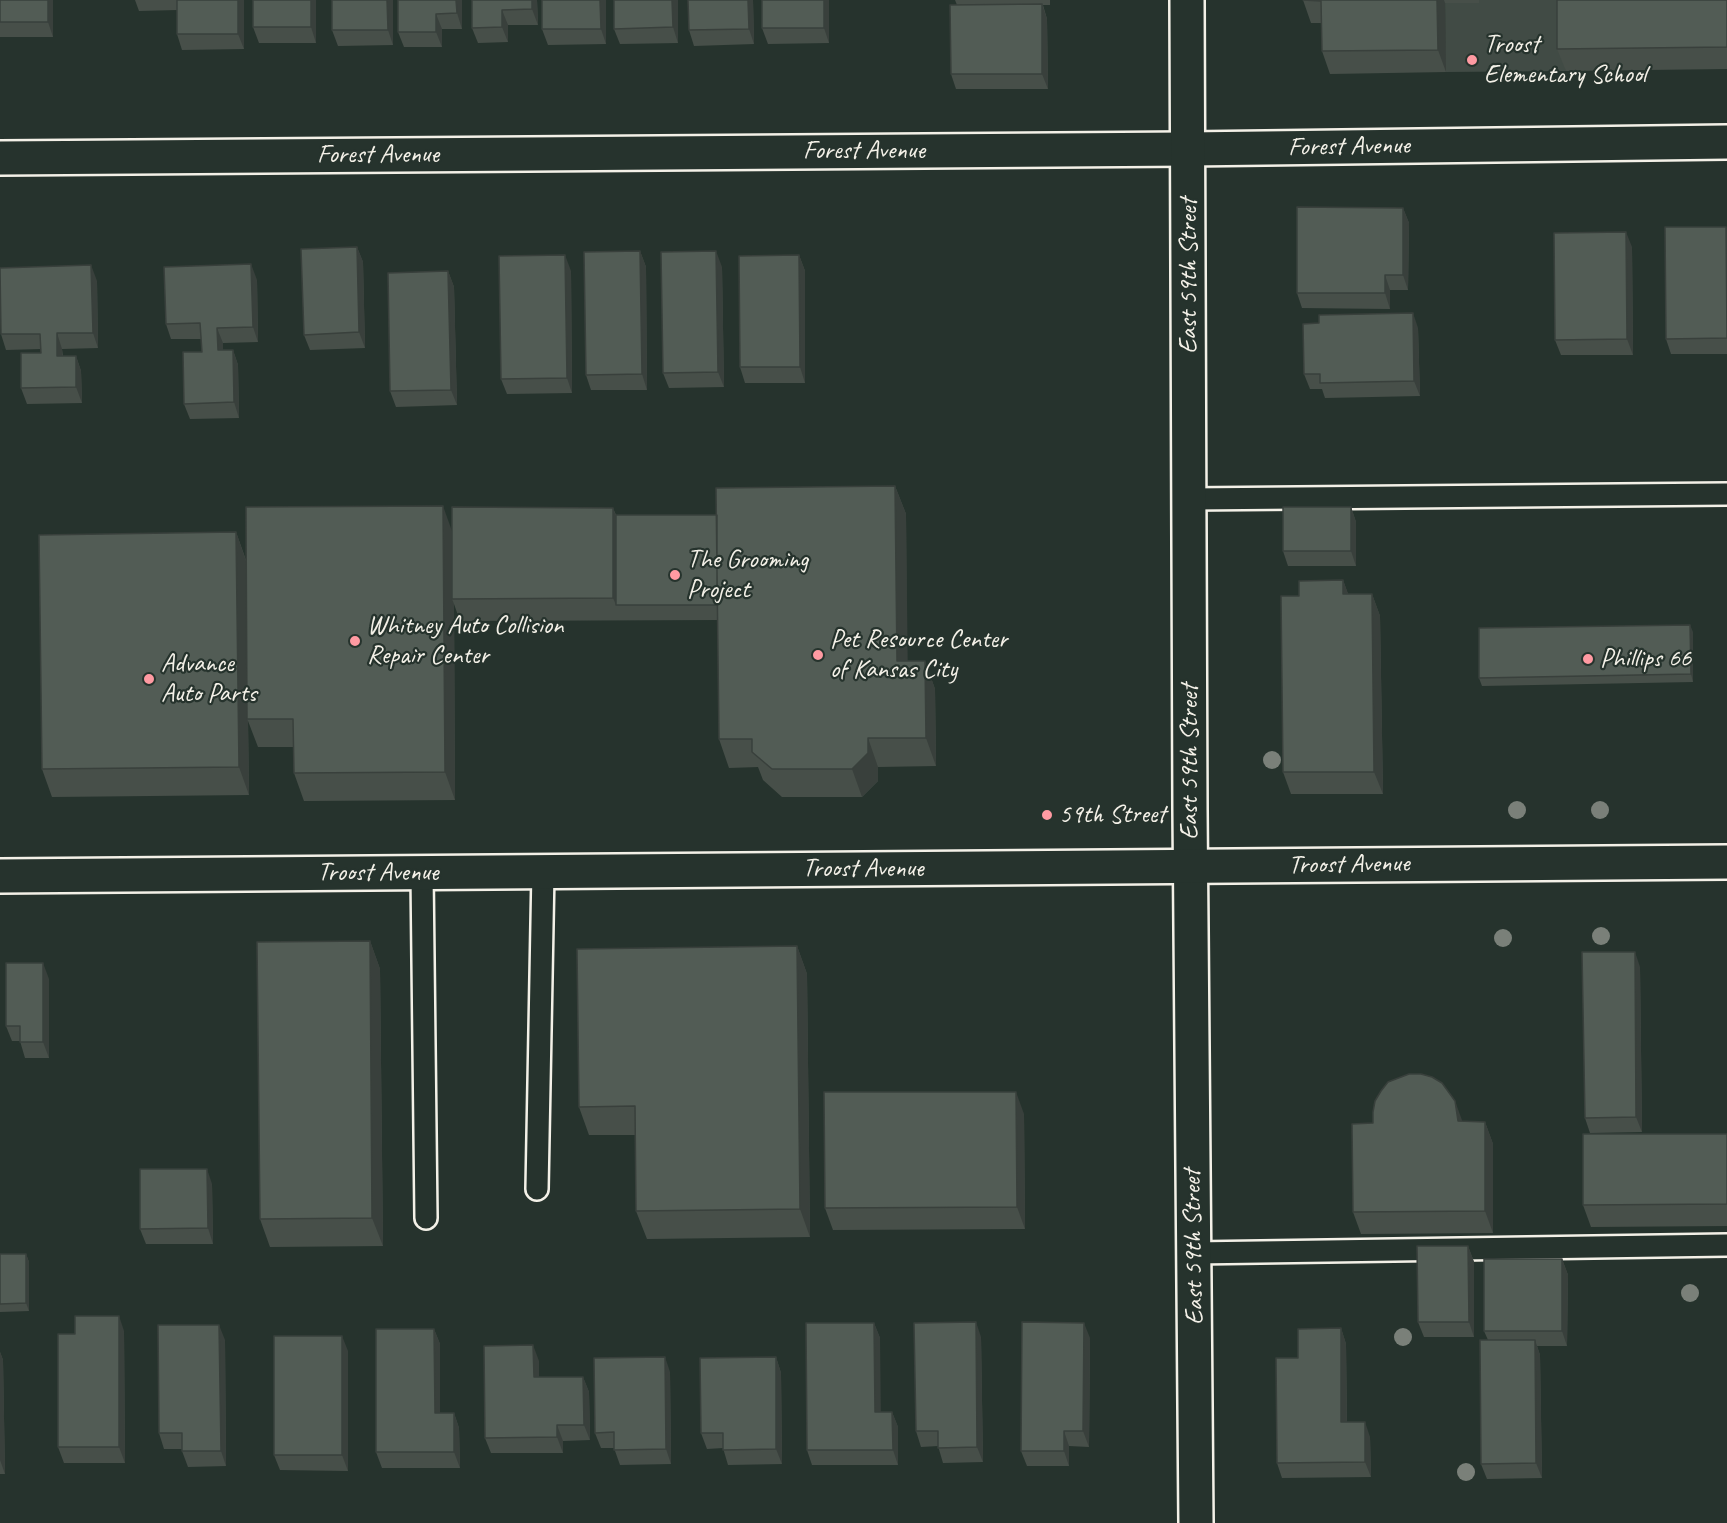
<!DOCTYPE html>
<style>
body{margin:0}
canvas{display:block;background:#26332d}
</style>
<canvas width="1727" height="1523"></canvas>
<script>
const g = document.querySelector('canvas').getContext('2d');
g.lineJoin = 'round';
function fillPath(path, color) { g.fillStyle = color; g.fill(path, 'evenodd'); }
function strokePath(path, color, width, dash) { g.strokeStyle = color; g.lineWidth = width; g.lineCap = dash ? 'butt' : 'round'; g.setLineDash(dash || []); g.stroke(path); }
function write(font, color, halo, rows, align = 'center') {
  g.font = font + ' Caveat,sans-serif'; g.lineWidth = 4.5; g.setLineDash([]); g.textBaseline = 'middle'; g.strokeStyle = halo; g.fillStyle = color; for (const [text, x, y, turn = 0] of rows) {
    g.save(); g.translate(x, y); g.rotate((+turn || 0) * Math.PI / 180); g.textAlign = isNaN(turn) ? turn : align; if (halo) g.strokeText(text, 0, 0); g.fillText(text, 0, 0); g.restore();
  }
}
fillPath(new Path2D(`
 M1479 0H1565L1566 71 1446 72 1445 3H1478Z`), '#414b45');
const service = new Path2D(`
 M1190 499 1727 494
 M422 873 426 1218
 M537 1189 543 871
 M1194 1253 1727 1245`);
const minor = new Path2D(`
 M0 158 1188 149 1727 142`);
const tertiary = new Path2D(`
 M1187 0 1190 810 1196 1523`);
const secondary = new Path2D(`
 M0 876 1727 862`);
strokePath(service, '#f4f1e8', 26);
strokePath(minor, '#f4f1e8', 38);
strokePath(tertiary, '#f4f1e8', 38);
strokePath(secondary, '#f4f1e8', 38);
strokePath(service, '#26332d', 21);
strokePath(minor, '#26332d', 33);
strokePath(tertiary, '#26332d', 33);
strokePath(secondary, '#26332d', 33);
g.fillStyle = '#7a8079';
for (const [x, y] of [
 [1272,760],
 [1517,810],
 [1600,810],
 [1601,936],
 [1503,938],
 [1690,1293],
 [1403,1337],
 [1466,1472]
]) { g.beginPath(); g.arc(x, y, 9, 0, 2 * Math.PI); g.fill(); }
fillPath(new Path2D(`
 M0 0H53V37H0Z
 M135 0H244V49L182 50 177 34V10L139 11Z
 M253 0H316V43H259L253 27Z
 M393 0V45L338 46 332 30Z
 M398 0H462V29H442V47H404L398 32Z
 M472 0H537L538 25H508V42L478 43 472 28Z
 M606 0V44L548 45 542 29Z
 M614 0H678V43L620 44 614 29Z
 M688 0H753L754 44 694 46 689 30Z
 M762 0H829V43L768 44 762 28Z
 M955 0H1050V5H1043L1047 19 1048 89H956L951 74 957 5Z
 M1303 0H1479V3H1445L1446 72 1330 74 1322 51 1321 23H1311Z
 M1727 0V69L1566 71 1557 49Z
 M1403 208 1409 223 1408 290H1390V309L1302 308 1297 293Z
 M1727 230V354H1671L1666 339Z
 M357 247 363 262 365 348 310 350 304 335Z
 M1632 247 1633 355H1561L1555 340Z
 M640 251 646 267 647 390H591L586 375Z
 M799 255 805 271V383H745L740 367Z
 M722 267 724 387 669 388 663 373Z
 M448 271 454 287 457 405 396 407 390 391Z
 M571 271 572 393 507 394 501 379Z
 M257 280 258 342 223 343V350H233L238 365 239 418 190 419 184 404 202 352 201 339H171L166 324Z
 M97 281 98 348 62 349 63 356H76L81 371 82 403 27 404 21 388 41 353V349L6 350 1 334Z
 M1418 328 1420 396 1325 398 1322 389H1310L1304 374Z
 M895 486 906 514 907 661H925L935 689 936 766 878 767V781L862 797H782L763 780 758 767 729 768 719 739 718 620 460 621 454 604 455 800 304 801 294 773 293 747H258L248 721 249 795 52 797 42 769 236 532 246 560 613 508 616 515H717Z
 M1351 507 1356 522V566H1288L1283 551Z
 M1343 580 1348 594H1372L1380 616 1383 794H1291L1283 772 1299 596Z
 M1693 632V682L1482 686 1479 678Z
 M370 941 380 969 383 1246 270 1247 260 1219Z
 M797 946 807 974 810 1237 647 1239 636 1211 635 1135H589L579 1107Z
 M1640 967 1642 1132 1590 1133 1585 1118Z
 M49 979V1058H25L20 1041H12L6 1026Z
 M1024 1114 1025 1229 833 1230 825 1208Z
 M1462 1121 1485 1122 1493 1144V1233L1361 1234 1353 1212 1373 1123Z
 M1727 1134V1226L1591 1227 1583 1205Z
 M212 1184 213 1244H146L140 1229Z
 M1468 1246 1474 1262V1337H1424L1418 1322Z
 M0 1254H26L29 1262V1311L0 1312Z
 M1562 1259 1568 1275 1567 1346H1537L1540 1355 1542 1478 1487 1479 1481 1464 1488 1340 1484 1331Z
 M874 1323 880 1338V1412H892L898 1427V1465H812L807 1450Z
 M1341 1328 1346 1344 1347 1422 1370 1437 1371 1477 1282 1478 1277 1463 1298 1358Z
 M434 1329 440 1344V1413H454L459 1428 460 1468H382L376 1452Z
 M124 1331 125 1463H64L58 1447Z
 M981 1337 983 1462 943 1463 938 1446 921 1447 916 1431Z
 M1090 1338 1089 1447 1069 1446V1466H1027L1021 1451Z
 M225 1340 226 1466 188 1467 182 1451V1449H164L159 1433Z
 M348 1351V1471L280 1470 274 1455Z
 M0 1352 3 1360 5 1474H0Z
 M776 1357 781 1373 782 1464 728 1465 723 1448 707 1449 701 1433Z
 M539 1361V1377H583L589 1392 590 1440 563 1441V1453H491L485 1438Z
 M670 1372 671 1464 620 1465 614 1448H601L595 1433Z`), '#474f49');
fillPath(new Path2D(`
 M48 0H53V37L48 22Z
 M238 0H244V49L238 34Z
 M311 0H316V43L311 27Z
 M387 0H393V45L388 30Z
 M456 0H462V29L457 13Z
 M532 0H537L538 25 532 9Z
 M600 0H606V44L601 29Z
 M672 0H678V43L673 27Z
 M748 0H753L754 44 749 29Z
 M824 0H829V43L824 28Z
 M1437 0H1444L1445 3 1446 72 1438 50Z
 M1042 4 1047 19 1048 89 1042 74Z
 M502 10 508 25V42L502 27Z
 M436 14 442 29V47L436 32Z
 M1403 208 1409 223 1408 290 1403 275Z
 M1726 227 1727 230V304Z
 M1626 232 1632 247 1633 355 1627 339Z
 M357 247 363 262 365 348 359 332Z
 M640 251 646 267 647 390 642 374Z
 M716 251 722 267 724 387 718 372Z
 M565 255 571 271 572 393 567 378Z
 M799 255 805 271V383L800 367Z
 M251 264 257 280 258 342 253 327Z
 M91 265 97 281 98 348 93 333Z
 M448 271 454 287 457 405 451 390Z
 M1385 275 1390 290V309L1385 293Z
 M1413 313 1418 328 1420 396 1414 381Z
 M217 328 223 343V366L218 350Z
 M57 333 62 349 63 371 57 356Z
 M233 350 238 365 239 418 234 402Z
 M76 356 81 371 82 403 76 387Z
 M895 486 906 514 908 690 897 661Z
 M443 506 453 534 452 599 454 604 455 800 445 772Z
 M1351 507 1356 522V566L1351 551Z
 M613 508 621 530 616 605 613 598Z
 M236 532 246 561 247 719 248 721 249 795 239 767Z
 M1343 580 1351 602 1343 594Z
 M1372 594 1380 616 1383 794 1374 772Z
 M1690 625 1693 632V682L1691 674Z
 M925 661 935 689 936 766 926 738Z
 M868 738 878 767V781L862 797 852 769Z
 M370 941 380 969 383 1246 372 1218Z
 M797 946 807 974 810 1237 800 1209Z
 M1635 952 1640 967 1642 1132 1636 1117Z
 M43 963 49 979V1058L43 1042Z
 M1016 1092 1024 1114 1025 1229 1017 1207Z
 M1455 1101 1463 1123 1458 1121Z
 M1485 1122 1493 1144V1233L1485 1211Z
 M207 1169 212 1184 213 1244 208 1228Z
 M1468 1246 1474 1262V1337L1469 1322Z
 M26 1254 29 1262V1311L26 1303Z
 M1562 1259 1568 1275 1567 1346 1562 1331Z
 M119 1316 124 1331 125 1463 119 1447Z
 M976 1322 981 1337 983 1462 977 1447Z
 M874 1323 880 1338 881 1427 875 1412Z
 M1084 1323 1090 1338 1089 1447 1083 1431Z
 M219 1325 225 1340 226 1466 221 1451Z
 M1341 1328 1346 1344 1347 1437 1341 1422Z
 M434 1329 440 1344V1428L435 1413Z
 M342 1336 348 1351V1471L342 1455Z
 M1535 1340 1540 1355 1542 1478 1536 1463Z
 M533 1345 539 1361V1393L534 1377Z
 M0 1352 3 1360 5 1474 0 1460Z
 M665 1357 670 1372 671 1464 666 1449Z
 M776 1357 781 1373 782 1464 776 1449Z
 M583 1377 589 1392 590 1440 584 1425Z
 M892 1412 898 1427V1465L893 1450Z
 M454 1413 459 1428 460 1468 454 1452Z
 M1365 1422 1370 1437 1371 1477 1365 1462Z
 M557 1425 563 1441V1453L557 1437Z
 M1064 1431 1069 1446V1466L1064 1451Z`), '#39403c');
const building = new Path2D(`
 M0 0H48V22H0Z
 M177 0H238V34H177Z
 M253 0H311V27H253Z
 M332 0H387L388 30H332Z
 M398 0H456L457 13 436 14V32H398Z
 M472 0H532V9L502 10V27L472 28Z
 M542 0H600L601 29H542Z
 M614 0H672L673 27 614 29Z
 M688 0H748L749 29 689 30Z
 M762 0H824V28H762Z
 M1303 0H1437L1438 50 1322 51 1321 1Z
 M1557 0H1727V47L1557 49Z
 M1042 4V74H951L950 5Z
 M1297 207 1403 208V275H1385V293H1297Z
 M1665 227H1726L1727 338 1666 339Z
 M1626 232 1627 339 1555 340 1554 233Z
 M357 247 359 332 304 335 301 249Z
 M640 251 642 374 586 375 584 252Z
 M716 251 718 372 663 373 661 252Z
 M565 255 567 378 501 379 499 256Z
 M799 255 800 367H740L739 256Z
 M251 264 253 327 217 328 218 350H233L234 402 184 404 183 352H202L200 323 166 324 164 267Z
 M91 265 93 333H57V356H76V387L21 388V353H41L40 334H1L0 268Z
 M448 271 451 390 390 391 388 273Z
 M1413 313 1414 381 1320 383V374H1304L1303 324 1319 323V315Z
 M895 486 897 661H925L926 738H868V753L852 769H772L752 752V739H719L716 488Z
 M443 506 445 772 294 773 293 719H247L246 507Z
 M452 507 613 508V598L452 599Z
 M1283 507H1351V551H1283Z
 M616 515H717V605H616Z
 M236 532 239 767 42 769 39 535Z
 M1343 580V594H1372L1374 772H1283L1281 596H1299V581Z
 M1690 625 1691 674 1479 678V628Z
 M370 941 372 1218 260 1219 257 942Z
 M797 946 800 1209 636 1211 635 1106 579 1107 577 949Z
 M1582 952H1635L1636 1117 1585 1118Z
 M6 963H43V1042H20V1026H6Z
 M1409 1074H1421L1432 1077 1442 1083 1455 1101 1458 1121 1485 1122V1211L1353 1212 1352 1124 1373 1123V1112L1375 1101 1381 1091 1388 1082Z
 M824 1092H1016L1017 1207 825 1208Z
 M1583 1134H1727V1204L1583 1205Z
 M140 1169H207L208 1228 140 1229Z
 M1417 1246H1468L1469 1322H1418Z
 M0 1254H26V1303L0 1304Z
 M1484 1259H1562V1331H1484Z
 M75 1316H119V1447H58V1334H75Z
 M976 1322 977 1447 938 1448V1431H916L914 1323Z
 M1022 1322 1084 1323 1083 1431H1064V1451H1021Z
 M806 1323H874L875 1412H892L893 1450H807Z
 M158 1325H219L221 1451H182V1433H159Z
 M1341 1328V1422H1365V1462L1277 1463 1276 1358H1298V1329Z
 M376 1329H434L435 1413H454V1452H376Z
 M274 1336H342V1455H274Z
 M1480 1340H1535L1536 1463 1481 1464Z
 M533 1345 534 1377H583L584 1425H557V1437L485 1438 484 1346Z
 M665 1357 666 1449 614 1450V1432L595 1433 594 1358Z
 M776 1357V1449L723 1450V1433H701L700 1358Z`);
fillPath(building, '#525c55');
strokePath(building, '#39403c', 1.5);
for (const [x, y, r, color] of [
 [1472,60,6,"#ff9aa2"],
 [675,575,6,"#ff9aa2"],
 [355,641,6,"#ff9aa2"],
 [818,655,6,"#ff9aa2"],
 [1588,659,6,"#ff9aa2"],
 [149,679,6,"#ff9aa2"],
 [1047,815,6,"#ff9aa2"]
]) { const dot = new Path2D(); dot.arc(x, y, r, 0, 2 * Math.PI); g.fillStyle = color; g.fill(dot); strokePath(dot, '#26332d', 2); }
write('26px', '#f4f1e8', '#26332d', [
 ["Troost",1484,45],
 ["Elementary School",1484,75],
 ["The Grooming",687,560],
 ["Project",687,590],
 ["Whitney Auto Collision",367,626],
 ["Repair Center",367,656],
 ["Pet Resource Center",830,640],
 ["of Kansas City",830,670],
 ["Phillips 66",1600,659],
 ["Advance",161,664],
 ["Auto Parts",161,694],
 ["59th Street",1059,815]
], 'left');
write('26px', '#f4f1e8', '#26332d', [
 ["Forest Avenue",1349,147,-1],
 ["Forest Avenue",864,151],
 ["Forest Avenue",378,155],
 ["East 59th Street",1189,276,-90],
 ["East 59th Street",1190,762,-90],
 ["Troost Avenue",1349,865,-1],
 ["Troost Avenue",863,869],
 ["Troost Avenue",378,873],
 ["East 59th Street",1194,1247,-91]
]);
</script>
